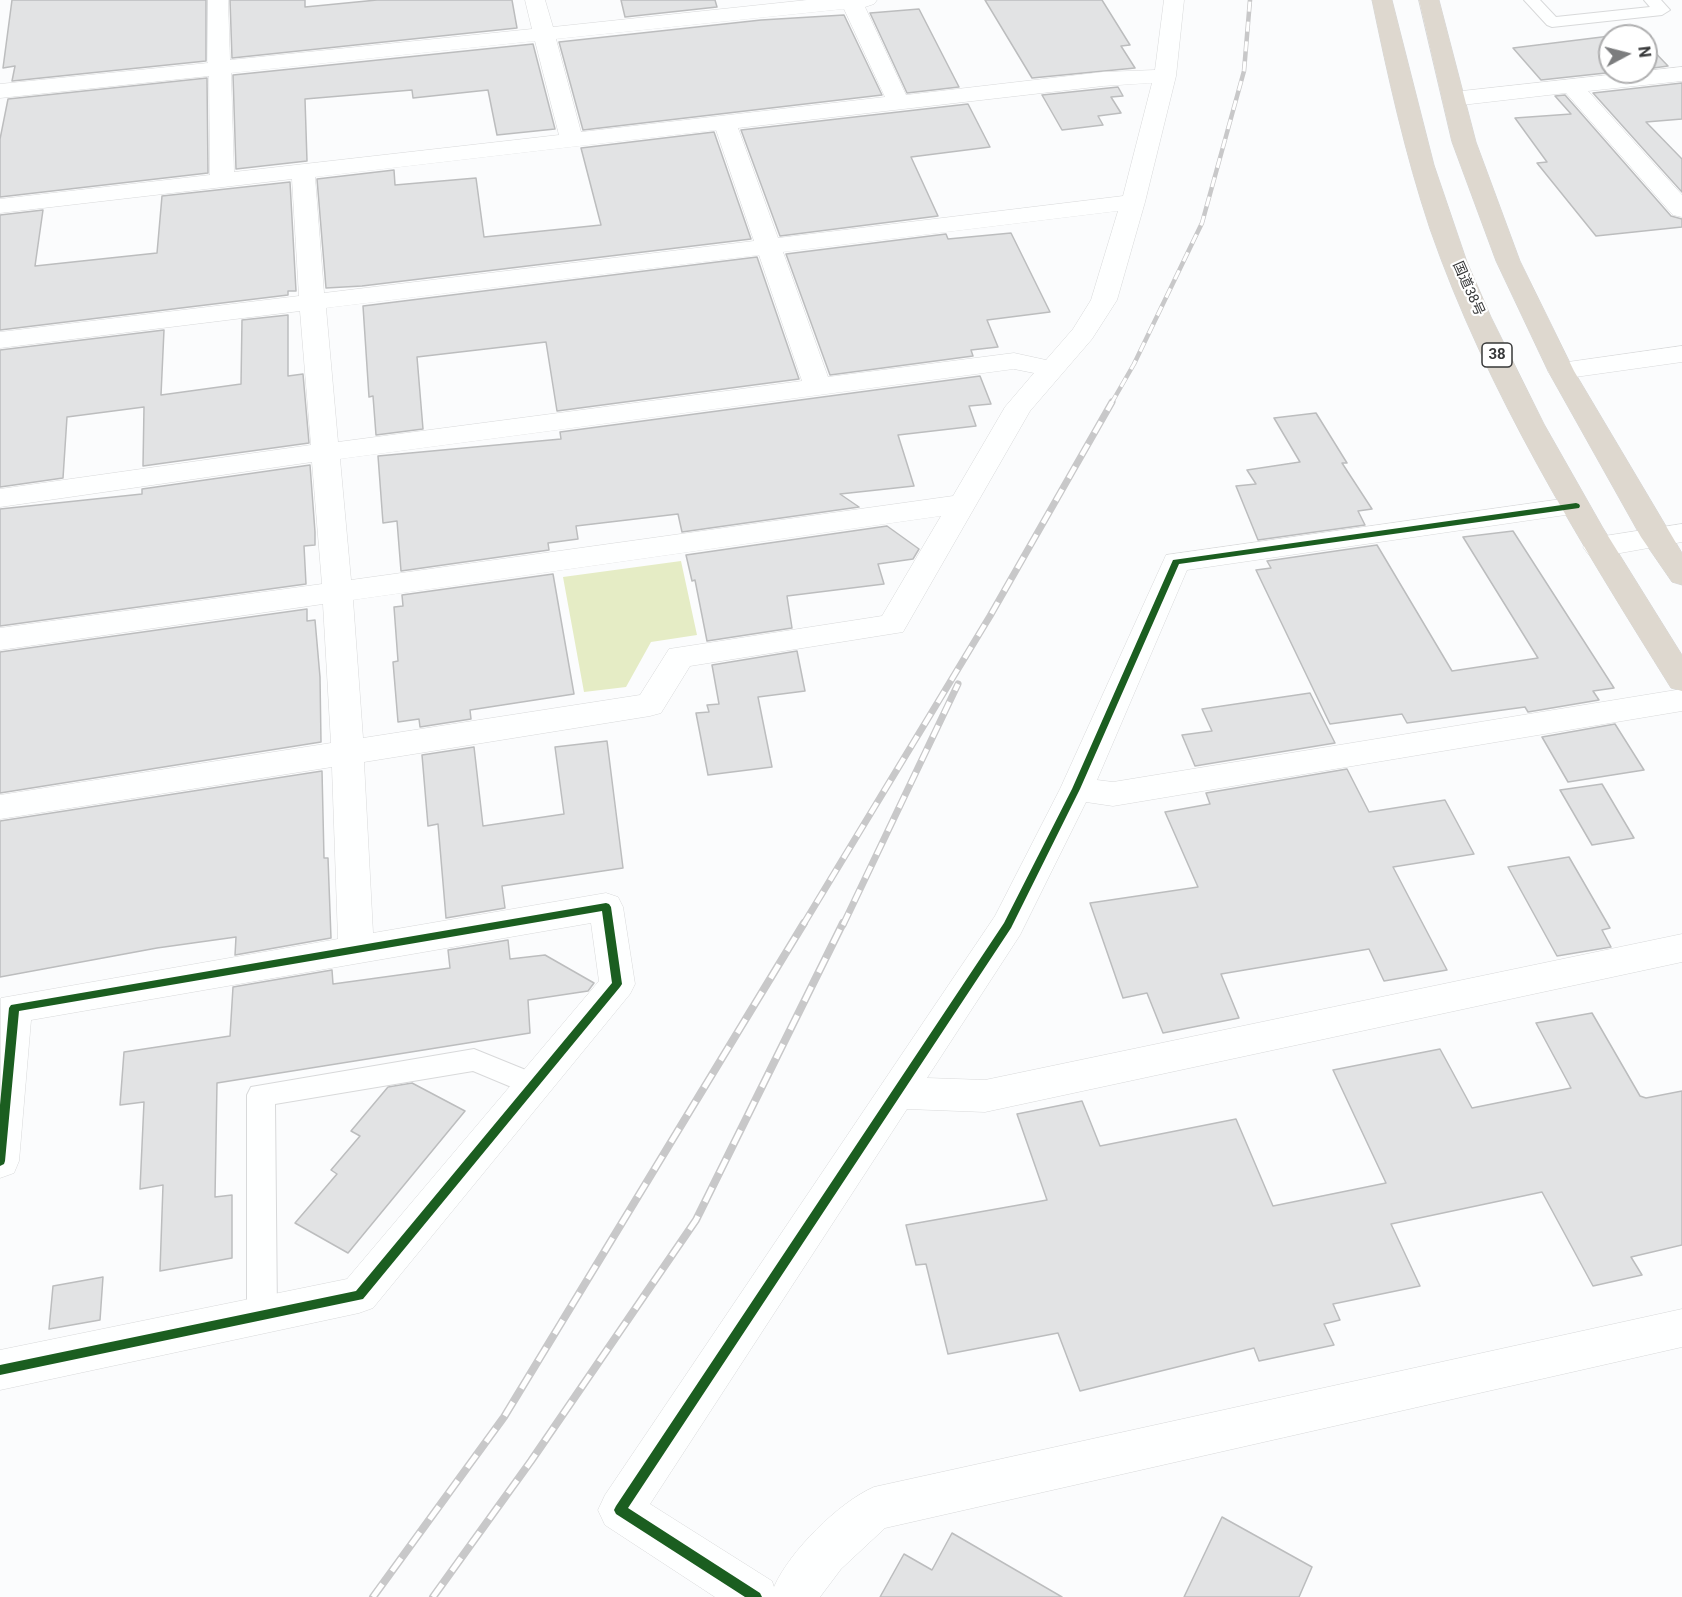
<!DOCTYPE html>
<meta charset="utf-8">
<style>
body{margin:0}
#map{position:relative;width:1682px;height:1597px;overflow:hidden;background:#fbfcfd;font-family:Roboto,sans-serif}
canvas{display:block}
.north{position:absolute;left:1598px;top:24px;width:60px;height:60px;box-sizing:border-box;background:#fff;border:2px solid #afafb0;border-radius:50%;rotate:83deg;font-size:16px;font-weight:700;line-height:24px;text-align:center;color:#373839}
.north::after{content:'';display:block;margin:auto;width:21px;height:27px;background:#7c7d7e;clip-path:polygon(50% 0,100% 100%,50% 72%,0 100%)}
</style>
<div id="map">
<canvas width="1682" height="1597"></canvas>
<div class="north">N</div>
</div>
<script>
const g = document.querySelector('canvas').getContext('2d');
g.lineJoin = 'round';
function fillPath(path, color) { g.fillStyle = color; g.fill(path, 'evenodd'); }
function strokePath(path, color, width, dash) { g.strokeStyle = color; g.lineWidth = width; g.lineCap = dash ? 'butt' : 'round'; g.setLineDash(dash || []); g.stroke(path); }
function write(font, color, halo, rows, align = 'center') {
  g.font = font + ' Roboto,"Noto Sans JP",sans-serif'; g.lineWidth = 4.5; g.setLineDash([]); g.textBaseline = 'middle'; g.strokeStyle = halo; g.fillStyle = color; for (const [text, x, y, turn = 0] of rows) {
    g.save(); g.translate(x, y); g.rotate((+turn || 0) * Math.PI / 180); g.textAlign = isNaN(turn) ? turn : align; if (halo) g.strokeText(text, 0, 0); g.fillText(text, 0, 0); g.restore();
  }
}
fillPath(new Path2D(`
 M681 561 697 635 651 642 626 687 584 692 563 577Z`), '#e5ecc5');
const building = new Path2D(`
 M12 0H206V61L12 81 15 66 3 68Z
 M230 0H305V7L377 0H512L517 28 232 58Z
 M621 0H715L717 7 625 17Z
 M985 0H1102L1130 45 1121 46 1135 68 1032 78Z
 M919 9 959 87 907 93 870 13Z
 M844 15 882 95 583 130 559 42 761 20Z
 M1610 36V72H1615L1541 80 1513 48Z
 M1646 43 1668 66 1646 69Z
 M533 44 555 129 497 135 488 90 413 98 412 90 305 99 307 161 236 169 233 75Z
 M207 78 208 173 0 197V139L8 99Z
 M1682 83V119L1646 122 1682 159V192L1593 93Z
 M1118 87 1123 96 1111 97 1121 113 1098 116 1103 125 1062 130 1042 95Z
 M1565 95 1671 216 1682 219V227L1596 236 1537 163 1547 162 1515 118 1571 114 1555 96Z
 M968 104 990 147 911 157 938 216 780 236 741 130Z
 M714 132 751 239 362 286 326 288 317 179 394 170 395 185 476 178 484 237 601 225 581 148Z
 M290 182 296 291H288V295L0 330V215L43 210 35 266 157 253 162 196Z
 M1011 233 1050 312 987 320 998 347 971 350 973 356 830 375 786 254 946 234 948 239Z
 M757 257 799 379 557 411 546 342 417 357 423 429 376 435 373 396 369 397 363 306Z
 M288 315V376L303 374 309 443 143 466 144 407 67 417 63 478 0 487V350L164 330 161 395 241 384 242 320Z
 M980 376 991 404 969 406 976 426 898 435 914 486 840 494 859 507 682 532 678 514 576 526 578 539 548 543 549 550 401 571 397 521 383 523 378 456 561 439 560 432Z
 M1316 413 1347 463H1342L1372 509 1358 511 1365 525 1258 540 1236 486 1256 484 1247 470 1300 462 1274 418Z
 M310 465 315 532V545L304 546 306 584 0 626V509L142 494V489Z
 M887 526 919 549 913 559 878 564 884 584 787 596 792 628 707 641 695 580 692 581 686 555Z
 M1513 531 1614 688 1593 691 1599 700 1528 712 1525 707 1407 723 1402 714 1330 724 1256 570 1271 568 1267 561 1377 545 1452 671 1538 658 1463 537Z
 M553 574 574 694 470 710 471 719 420 727 419 719 398 722 393 662 398 661 394 607 403 606 402 595Z
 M307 609V621L315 620 320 677 321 742 0 793V652Z
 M797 651 805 691 758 697 772 767 708 775 696 713 709 712 707 705 719 704 712 665Z
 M1310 693 1335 743 1195 766 1182 735 1212 731 1202 709Z
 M1615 724 1644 770 1568 782 1542 737Z
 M607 741 623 868 502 886 505 908 446 918 438 824 428 826 422 755 474 747 483 826 564 814 555 747Z
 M1347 769 1369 812 1445 800 1474 854 1393 867 1447 970 1384 981 1369 949 1221 974 1239 1018 1163 1033 1147 993 1123 998 1090 903 1198 887 1165 812 1210 804 1206 793Z
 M322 771 324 858H328L331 938 235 955 236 937 157 948 0 977V821Z
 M1602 784 1634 838 1592 845 1560 790Z
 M1569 857 1610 928 1602 930 1611 947 1557 956 1508 867Z
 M508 940 510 959 545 955 594 983 588 991 528 1000 530 1033 217 1083 215 1197 232 1195V1258L160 1271 163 1185 140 1189 144 1102 120 1105 124 1052 230 1036 233 987 332 970 333 984 450 968 448 950Z
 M1592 1013 1640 1096 1646 1098 1682 1091V1245L1631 1257 1642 1275 1593 1286 1542 1192 1391 1224 1420 1286 1333 1304 1340 1320 1324 1324 1334 1345 1259 1361 1254 1348 1080 1391 1058 1333 948 1354 926 1264 916 1265 906 1225 1047 1200 1017 1114 1082 1101 1100 1146 1236 1119 1273 1206 1386 1183 1333 1070 1440 1049 1472 1108 1571 1088 1536 1023Z
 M412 1083 465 1111 348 1253 295 1223 337 1174 331 1170 360 1136 351 1131 388 1087Z
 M103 1277 100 1320 49 1329 53 1286Z
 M1222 1517 1312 1567 1299 1597H1184Z
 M952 1533 1062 1597H880L904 1554 932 1570Z`);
fillPath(building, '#e2e3e4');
strokePath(building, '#bcbdbe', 1.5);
const lane = new Path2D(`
 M1524 0H1540L1556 17 1650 7 1644 0H1661L1670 10 1662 15 1552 27 1547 25Z
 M474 1049 543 1077 547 1085 543 1093 533 1096 473 1071 275 1104 277 1316 272 1326 262 1330 252 1326 247 1316V1095L251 1087Z`);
const street = new Path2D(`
 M208 0H228L230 60 532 29 525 0H545L553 27 807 0H877L874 4 865 7 906 95 1103 72 1155 70 1164 0H1184L1176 76 1145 202 1117 300 1092 339 1030 411 903 632 690 666 661 713 650 716 364 762 373 933 606 893 618 897 623 907 635 984 630 994 373 1308 359 1313 0 1390V1350L347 1279 599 981 591 923 31 1020 19 1161 14 1173 0 1178 1 998 338 939 332 767 0 819V795L331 743 323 604 0 650V628L322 584 312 462 0 507V489L311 445 300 311 0 348V332L299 296 292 179 0 213V199L210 175 209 76 0 98V84L208 63ZM844 9 885 97 581 132 556 39ZM535 41 559 135 234 172 231 73ZM1152 83 1123 196 778 238 738 128 1103 86ZM716 130 754 241 324 293 315 177ZM1118 211 1091 300 1073 329 1046 360 1014 353 828 377 783 252ZM759 255 802 381 338 442 326 308ZM1014 369 1034 373 1005 407 953 496 351 580 340 459ZM941 516 882 616 669 649 640 695 363 738 353 600Z
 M1682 67V81L1588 91 1682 195V217L1673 215 1566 93 1453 106 1445 104 1442 99 1445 94 1453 92Z
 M1682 346V362L1561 379 1552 377 1548 371 1552 365 1561 363Z
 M1576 497 1586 500 1590 506 1586 512 1187 570 1097 780 1113 782 1682 689V711L1113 806 1086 802 1020 935 927 1078 985 1080 1682 934V962L985 1112 907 1109 650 1504 772 1581 774 1587C789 1552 839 1502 874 1487L1682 1309V1347L885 1528 841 1569 820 1597H715L605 1525 598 1510 605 1495 995 916 1060 789 1166 555Z
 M1682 524V542L1598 557 1588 554 1583 547 1588 540 1598 537Z`);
const highway = new Path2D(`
 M1372 0H1392L1434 165 1467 262 1491 317 1544 424 1603 528 1682 655V691L1671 688C1580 542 1487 393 1430 229 1405 154 1388 77 1372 0Z
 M1419 0H1439L1476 142 1520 261 1574 371 1682 553V585L1672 582 1641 537 1548 371 1496 261 1452 142Z`);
strokePath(lane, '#d8d9da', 2);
strokePath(street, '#d8d9da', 1);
strokePath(highway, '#d5d6d7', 1);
fillPath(lane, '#feffff');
fillPath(street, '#feffff');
fillPath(highway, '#ded8cf');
const railFar2 = new Path2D(`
 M1111 404 1134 364 1202 223 1244 71 1250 0`);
const railFar1 = new Path2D(`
 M803 925 990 616 1112 402
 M843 925 958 684`);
const rail = new Path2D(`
 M373 1597 504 1417 804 923
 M433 1597 531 1461 696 1220 843 923`);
strokePath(railFar2, '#c8c8c9', 4.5);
strokePath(railFar1, '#c8c8c9', 7);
strokePath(rail, '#c8c8c9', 8);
strokePath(railFar2, '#fff', 3, [10]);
strokePath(railFar1, '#fff', 4.5, [13]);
strokePath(rail, '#fff', 5, [16]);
fillPath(new Path2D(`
 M1576 503 1579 504 1580 506 1579 508 1179 564 1080 789 1011 928 628 1508 760 1593 762 1597H745L616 1514 614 1510 616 1506 1004 923 1072 789 1173 560Z
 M606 903 609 904 611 907 622 984 620 987 363 1299 0 1375V1365L356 1291 612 983 602 911 19 1011 5 1161 4 1164 0 1166V1105L9 1008 11 1005Z`), '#1b5e20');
write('14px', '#373839', '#fff', [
 ["国道38号",1468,289,66]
]);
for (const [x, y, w] of [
 [1497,355,30]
]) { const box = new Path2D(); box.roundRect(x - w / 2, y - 12, w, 24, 4.5); g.fillStyle = '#fff'; g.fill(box); strokePath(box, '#373839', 1.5); }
write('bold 15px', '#373839', null, [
 ["38",1497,355]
]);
</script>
